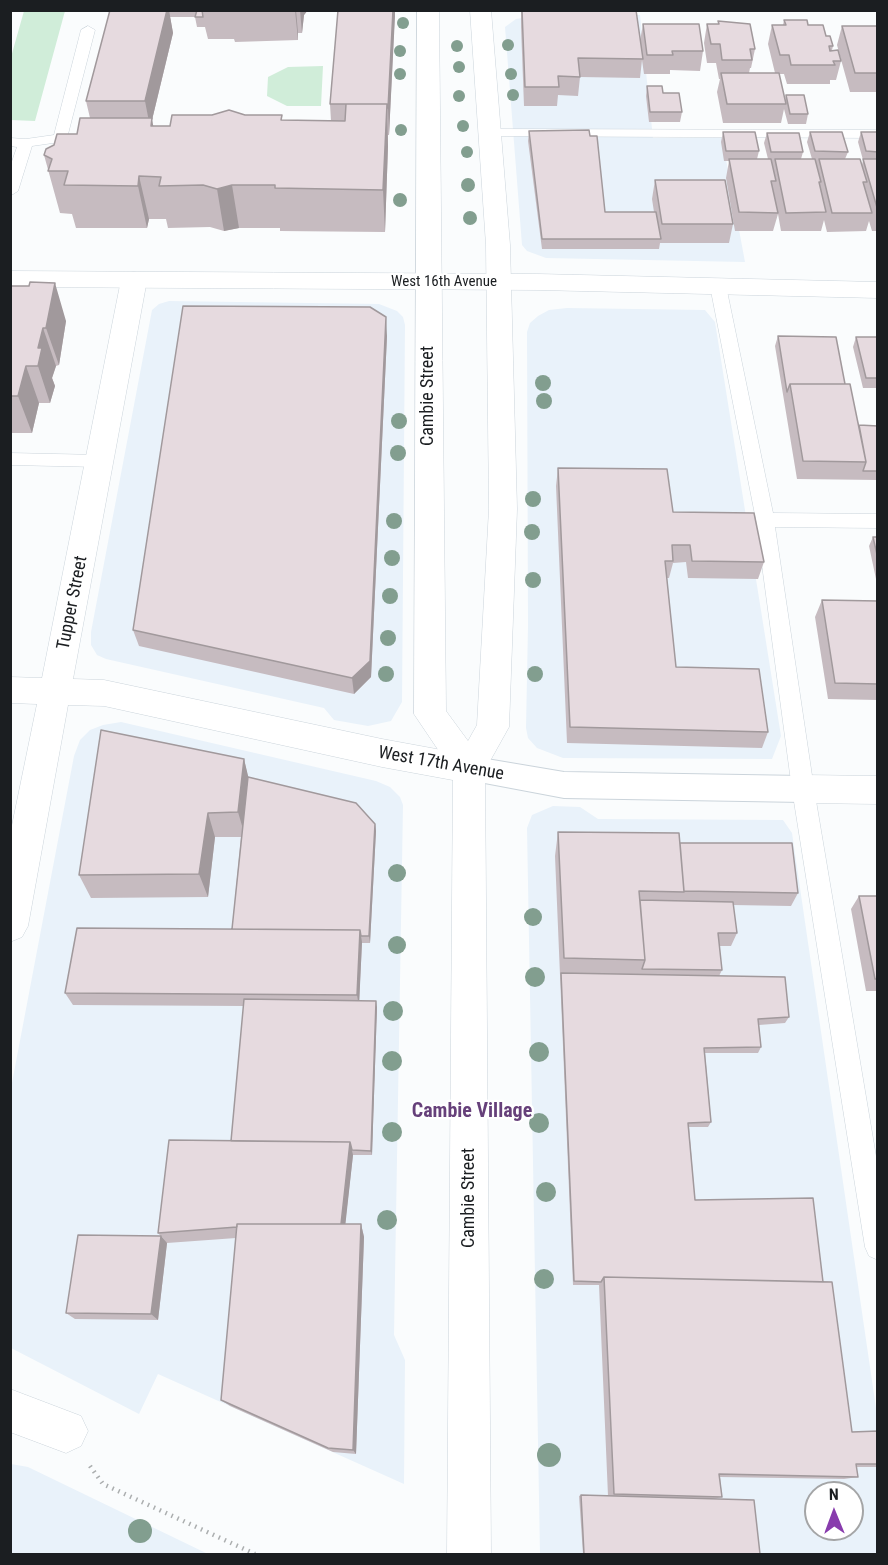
<!DOCTYPE html>
<style>
body{margin:0}
#map{position:relative;width:888px;height:1565px;overflow:hidden;background:#fafcfd;font-family:"Roboto Condensed",sans-serif}
canvas{display:block}
.frame{position:absolute;inset:0;border:12px solid #1b1e21;pointer-events:none}
.north{position:absolute;left:804px;top:1481px;width:60px;height:60px;box-sizing:border-box;background:#fff;border:2px solid #a4a5a6;border-radius:50%;rotate:359deg;font-size:16px;font-weight:700;line-height:24px;text-align:center;color:#1b1e21}
.north::after{content:'';display:block;margin:auto;width:21px;height:27px;background:#883cad;clip-path:polygon(50% 0,100% 100%,50% 72%,0 100%)}
</style>
<div id="map">
<canvas width="888" height="1565"></canvas>
<div class="frame"></div>
<div class="north">N</div>
</div>
<script>
const g = document.querySelector('canvas').getContext('2d');
g.lineJoin = 'round';
function fillPath(path, color) { g.fillStyle = color; g.fill(path, 'evenodd'); }
function strokePath(path, color, width, dash) { g.strokeStyle = color; g.lineWidth = width; g.lineCap = dash ? 'butt' : 'round'; g.setLineDash(dash || []); g.stroke(path); }
function write(font, color, halo, rows, align = 'center') {
  g.font = font + ' "Roboto Condensed",sans-serif'; g.lineWidth = 4.5; g.setLineDash([]); g.textBaseline = 'middle'; g.strokeStyle = halo; g.fillStyle = color; for (const [text, x, y, turn = 0] of rows) {
    g.save(); g.translate(x, y); g.rotate((+turn || 0) * Math.PI / 180); g.textAlign = isNaN(turn) ? turn : align; if (halo) g.strokeText(text, 0, 0); g.fillText(text, 0, 0); g.restore();
  }
}
fillPath(new Path2D(`
 M546 14 640 15 653 138H722L745 262 546 258 527 251 522 245 505 27 516 19Z
 M169 301 379 304 397 311 403 317 405 325 402 702 391 721 368 726 334 720 324 708 106 659 97 655 91 645V632L152 310 159 304Z
 M567 308 705 310 715 322 781 736 772 759 563 758 537 748 528 738 526 728 528 626 527 332 530 323 538 316 549 310Z
 M121 722 376 781 390 787 400 797 403 805 394 1335 405 1360 404 1484 158 1374 139 1414 11 1348V1088L74 756 80 740 90 730 103 725Z
 M553 806 580 807 598 819 783 820 792 833 877 1415V1554H540L527 828 532 815ZM816 1493H852V1529H816Z
 M11 1464 28 1467 208 1554H11Z`), '#e9f2fa');
fillPath(new Path2D(`
 M24 11H65L35 121 11 120V57Z
 M323 66 321 106H287L267 96 268 77 288 67Z`), '#d0edd9');
const service = new Path2D(`
 M88 26 95 30 67 138 60 142 32 146 18 191 10 196V167L17 147 10 146V138L26 139 54 135 81 30Z
 M491 129 878 130V138L486 136 484 133 486 130Z
 M718 281 724 282 726 286 773 513 878 514V528L775 527 814 789 878 1168V1260L869 1256 865 1247 792 789 756 520 710 286 712 282Z
 M10 453 100 455 106 456 109 461 106 466 100 467 10 465Z`);
const pedestrian = new Path2D(`
 M469 756 564 772 803 776 814 780 818 789 814 798 803 802 564 798 458 778 454 769 458 760Z`);
const minor = new Path2D(`
 M134 272 143 274 147 280 73 679 104 680 382 739 469 755 481 759 485 769 481 779 469 783 382 767 104 706 68 705 28 926 22 937 10 942V835L37 704 10 703V677L42 678 121 280 125 274Z
 M803 775 878 776V804L803 803 791 799 786 789 791 779Z
 M10 1389 81 1416 88 1431 81 1446 66 1453 10 1432Z`);
const tertiary = new Path2D(`
 M10 271 538 274 878 282V298L538 290 10 287Z`);
const secondary = new Path2D(`
 M417 10H439L446 711 468 741 477 725 489 509 486 245 470 10H491L510 245 517 509 509 727 485 770 491 1554H447L453 772 414 714Z`);
strokePath(service, '#cbd4db', 1);
strokePath(pedestrian, '#cbd4db', 2);
strokePath(minor, '#cbd4db', 1);
strokePath(tertiary, '#cbd4db', 1);
strokePath(secondary, '#cbd4db', 1);
strokePath(new Path2D(`
 M90 1466 103 1484 255 1554`), '#abaeaf', 4.5, [1.5, 5]);
fillPath(service, '#fff');
fillPath(pedestrian, '#fff');
fillPath(minor, '#fff');
fillPath(tertiary, '#fff');
fillPath(secondary, '#fff');
g.fillStyle = '#829e8f';
for (const [x, y, r] of [
 [403,23,6],
 [508,45,6],
 [457,46,6],
 [400,51,6],
 [459,67,6],
 [400,74,6],
 [511,74,6],
 [513,95,6],
 [459,96,6],
 [463,126,6],
 [401,130,6],
 [467,152,6],
 [468,185,7],
 [400,200,7],
 [470,218,7],
 [543,383,8],
 [544,401,8],
 [399,421,8],
 [398,453,8],
 [533,499,8],
 [394,521,8],
 [532,532,8],
 [392,558,8],
 [533,580,8],
 [390,596,8],
 [388,638,8],
 [386,674,8],
 [535,674,8],
 [397,873,9],
 [533,917,9],
 [397,945,9],
 [535,977,10],
 [393,1011,10],
 [539,1052,10],
 [392,1061,10],
 [539,1123,10],
 [392,1132,10],
 [546,1192,10],
 [387,1220,10],
 [544,1279,10],
 [549,1455,12],
 [140,1531,12]
]) { g.beginPath(); g.arc(x, y, r, 0, 2 * Math.PI); g.fill(); }
fillPath(new Path2D(`
 M110 10H308L304 15 302 33H298V40L235 42 234 39H208L205 27H197L195 17H170L173 33 152 120 153 126H170L245 115H282V120L331 121 330 104 338 10H395L389 135H388V146L385 232 280 231V228H239L224 231 210 227 168 228 166 219H149L147 228H76L72 214 60 213 44 155 77 134 90 118 86 101Z
 M521 10 640 41 643 24 703 51 700 71 670 70V74H644L642 60 640 78 580 77 578 96 558 95 557 106H524L521 27Z
 M784 20 808 25 826 36 833 46 832 50 841 61 836 80H830V84H787L784 74H779L785 100 786 95 808 114 806 124H788L784 109 781 123H723L717 92 720 79H719L716 63H707L704 43 707 24H718V21L755 49 751 68H750L749 73H775L768 44 772 25H783Z
 M842 26H878V92H850L837 45Z
 M647 86 663 93 682 112 680 122H649L646 96Z
 M529 131 605 212H654L652 199 655 180 733 224 729 243H660L659 249H542L528 141Z
 M723 132 759 151 757 159H768L764 143 767 133 803 152 801 159H812L807 142 810 132 848 152 845 159 862 165 863 160 858 142 861 132H878V231H872L869 221 866 231 827 232 824 220 821 231H781L778 214 773 231H735L726 178 729 161H724L721 142Z
 M10 286 66 321 59 365 56 366 52 378 55 386 50 403H39L32 433H10Z
 M387 336 371 677 354 694 139 646 133 630Z
 M778 336 845 384 859 425 878 426V480L797 479 775 346Z
 M856 337H878V388H863L853 347Z
 M558 468 673 512 764 562 758 579 688 578 686 562 673 563 669 578H667L676 667 768 732 762 748 567 743 556 486Z
 M873 537H878V579H876L869 546Z
 M822 600 878 601V700L828 699 815 617Z
 M244 759 248 777 375 824 376 831 370 943H362L359 1001 377 1007 372 1155H353L345 1224H361L364 1237 356 1454 333 1452 230 1406 221 1400 236 1238 167 1243 158 1233 231 1141 244 1006 73 1005 65 993 232 929 241 837H215L208 897 91 898 79 875Z
 M558 832 680 843 798 893 791 906 733 905 737 933 731 946H719L722 970 719 976 789 1017 785 1023 759 1025 761 1047 758 1053H705L711 1122 708 1127H689L695 1200 823 1282 852 1432 878 1431V1467H856L858 1477 844 1479 720 1477 722 1497 713 1499 760 1554H583L579 1496 581 1495 608 1496 599 1285H573L555 856Z
 M859 896H878V991H866L851 909Z
 M161 1236 167 1243 158 1320 75 1319 66 1313Z`), '#c6bbc0');
fillPath(new Path2D(`
 M167 10H169L173 33 152 120 161 161 150 127 145 101Z
 M295 10H296L298 33V40Z
 M300 10H308L304 15 302 33Z
 M393 10H395V16L389 135 388 108Z
 M387 104 388 146 385 232 383 190Z
 M139 176 149 219 147 228 138 186Z
 M232 185 239 228 224 231 217 189Z
 M55 283 66 321 59 365 46 328Z
 M386 317 387 336 371 677 354 694 352 678Z
 M43 328 56 366 52 378 55 386 50 403 38 366V348Z
 M26 366 39 403 32 433 18 396Z
 M244 759 250 784 245 836 238 812Z
 M208 813 215 837 208 897 199 874Z
 M375 824 376 831 370 943 369 936Z
 M360 930 362 942 359 1007 357 995Z
 M376 1001 377 1007 372 1155 371 1151Z
 M350 1142 353 1155 344 1237 341 1227Z
 M361 1224 364 1237 356 1454 353 1450Z
 M161 1236 167 1243 158 1320 151 1314Z`), '#a1999c');
const building = new Path2D(`
 M110 10H167L145 101H86Z
 M197 10H202L203 17H195Z
 M338 10H393L388 108H387V104H330Z
 M522 10H636L643 59 578 58 580 77 558 76 559 87H525Z
 M784 20H807L808 25H823L826 36H830L833 46H829L830 51 838 50 841 61H833L835 65H791L789 55H780L772 25H786Z
 M718 21 750 24 755 49H750L752 60H722L720 44H711L707 24H719Z
 M643 24H699L703 51H672L673 55H647Z
 M842 26H878V73H855Z
 M721 73H779L786 104H727Z
 M647 86H662L663 93H679L682 112H650Z
 M786 95H804L808 114H790Z
 M346 104H387L383 190 275 188V185H232L217 189 203 185 159 186 161 177 139 176 138 186 64 185 68 171H48L52 159 44 155 46 149 54 145 57 134H77L80 118H152L151 126H170L172 115H212L229 110 245 115H282L281 120 345 121Z
 M589 130 590 136H597L605 212H656L661 239H542L529 131Z
 M723 132H755L759 151H726Z
 M810 132H842L848 152 815 151Z
 M861 132H878V152L866 151Z
 M767 133H799L803 152H771Z
 M729 159H771L776 181H771L778 213 739 212Z
 M775 159H815L821 182H819L826 212 786 213Z
 M819 159H860L867 182H863L872 213H832Z
 M863 159H878V211Z
 M655 180H725L733 224H662Z
 M30 282 55 283 46 328H43L38 348H42L38 366H26L18 396H10V286H29Z
 M183 306 370 307 386 317 370 661 352 678 133 630Z
 M778 336 836 337 845 384H790L787 392Z
 M856 337H878V378H866Z
 M790 384H850L866 462 803 461Z
 M859 425 878 426V471H863L866 462Z
 M558 468 667 469 673 512 754 513 764 562 692 561 690 545H672L673 561H665L676 667 759 669 768 732 570 727Z
 M873 537H878V559Z
 M822 600 878 601V684L835 683Z
 M101 730 244 759 238 812 208 813 199 874 79 875Z
 M248 777 356 803 375 824 369 936H361L360 930 232 929Z
 M558 832 679 833 684 892 639 891 645 960 564 958Z
 M680 843H792L798 893 684 891Z
 M859 896H878V979H875Z
 M640 900 733 902 737 933H718L722 970 642 969 645 960Z
 M77 928 360 930 357 995 65 993Z
 M561 973 785 977 789 1017 758 1019 761 1047 704 1048 711 1122 688 1123 695 1200 813 1198 823 1282 604 1277 601 1282 574 1281Z
 M244 999 376 1001 371 1151 352 1150 350 1142 231 1141Z
 M169 1140 350 1142 341 1224H237V1227L158 1233Z
 M237 1224H361L353 1450 328 1448 221 1400Z
 M78 1235 161 1236 151 1314 66 1313Z
 M604 1277 832 1282 852 1432 878 1431V1464H856L858 1477 719 1474 722 1497 614 1494Z
 M581 1495 754 1500 760 1554H584Z`);
fillPath(building, '#e6dadf');
strokePath(building, '#a1999c', 1.5);
write('15px', '#1b1e21', '#fff', [
 ["West 16th Avenue",444,282]
]);
write('18px', '#1b1e21', '#fff', [
 ["Cambie Street",428,396,-90],
 ["Tupper Street",73,603,-79],
 ["West 17th Avenue",441,764,10],
 ["Cambie Street",469,1198,-90]
]);
write('bold 20px', '#66407a', '#fff', [
 ["Cambie Village",472,1112]
]);
</script>
